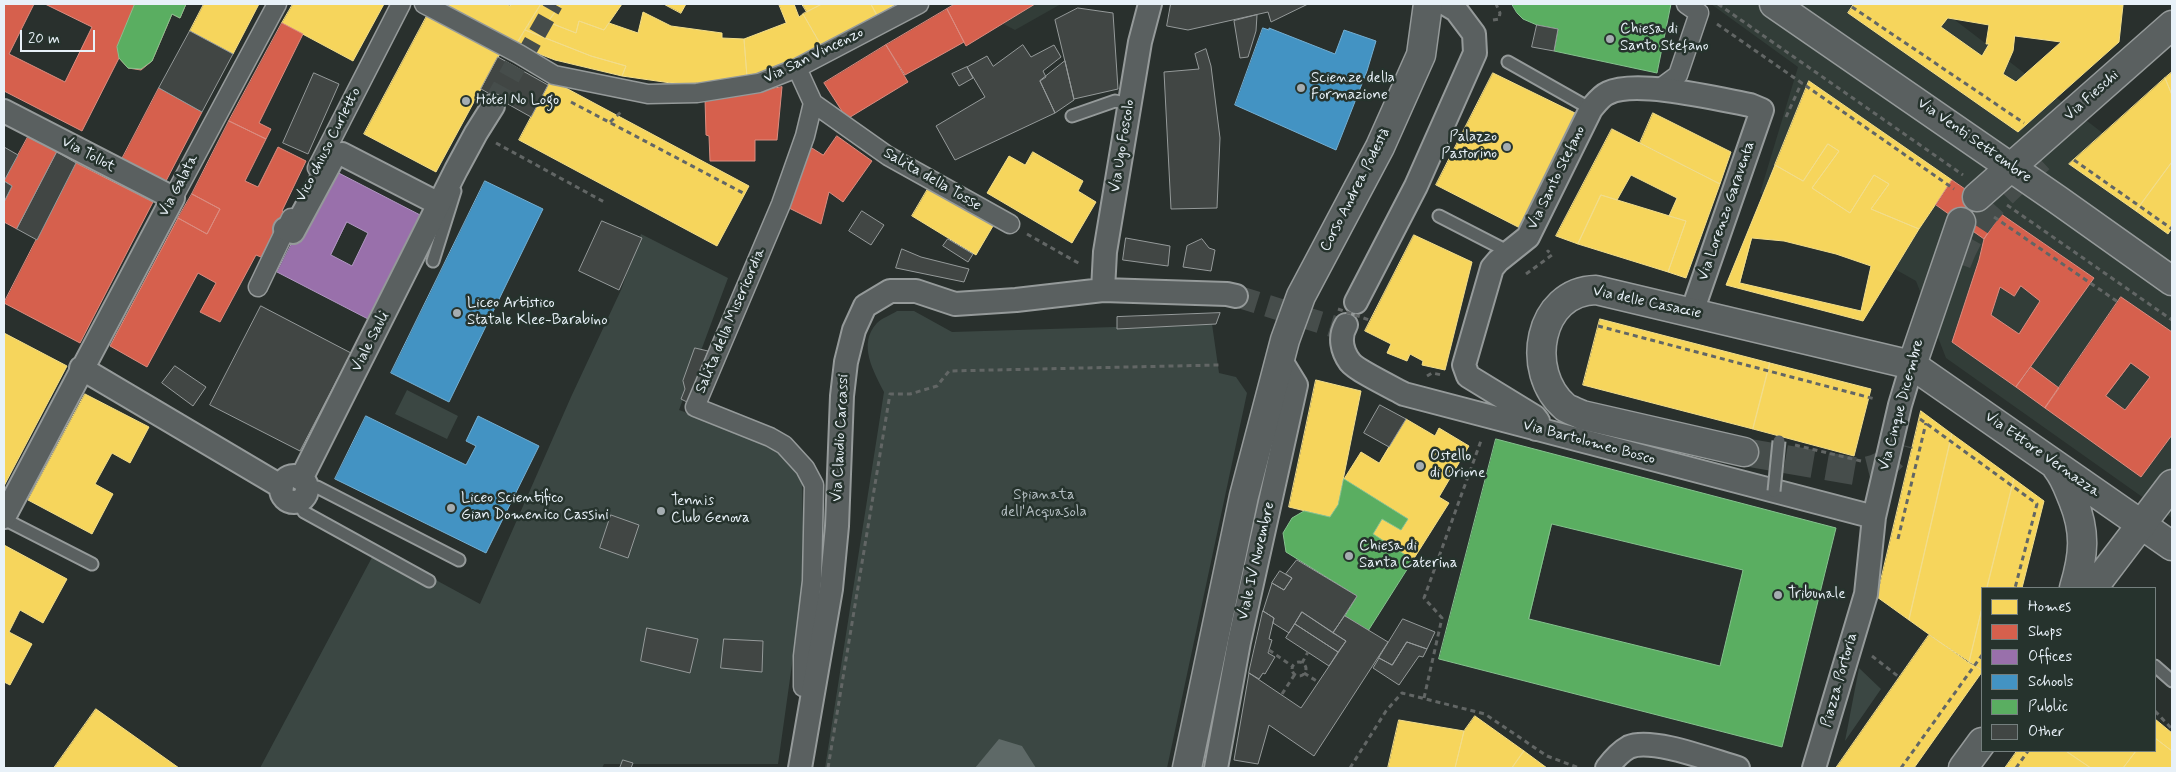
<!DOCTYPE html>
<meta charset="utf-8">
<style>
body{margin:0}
#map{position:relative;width:2176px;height:772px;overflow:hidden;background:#29302d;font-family:Mynerve,sans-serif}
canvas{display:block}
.frame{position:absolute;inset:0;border:5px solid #e8f1f8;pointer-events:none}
.legend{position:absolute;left:1981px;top:587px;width:175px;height:165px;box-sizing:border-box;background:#26332d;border:1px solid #747f7e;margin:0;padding:6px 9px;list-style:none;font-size:15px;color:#e8f1f8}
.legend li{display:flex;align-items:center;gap:10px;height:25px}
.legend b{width:25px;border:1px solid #747f7e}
.scale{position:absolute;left:20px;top:30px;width:75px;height:22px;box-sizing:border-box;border:2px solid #e8f1f8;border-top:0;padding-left:6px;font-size:15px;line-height:18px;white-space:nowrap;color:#e8f1f8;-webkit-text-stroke:4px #26332d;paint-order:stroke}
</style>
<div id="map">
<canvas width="2176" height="772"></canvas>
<div class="frame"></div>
<ul class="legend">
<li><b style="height:14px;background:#f6d55c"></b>Homes</li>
<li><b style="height:14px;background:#d6604d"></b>Shops</li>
<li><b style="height:14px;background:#9970ab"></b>Offices</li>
<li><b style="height:14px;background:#4393c3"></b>Schools</li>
<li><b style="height:14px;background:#5aae61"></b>Public</li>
<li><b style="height:14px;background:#414644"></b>Other</li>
</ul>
<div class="scale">20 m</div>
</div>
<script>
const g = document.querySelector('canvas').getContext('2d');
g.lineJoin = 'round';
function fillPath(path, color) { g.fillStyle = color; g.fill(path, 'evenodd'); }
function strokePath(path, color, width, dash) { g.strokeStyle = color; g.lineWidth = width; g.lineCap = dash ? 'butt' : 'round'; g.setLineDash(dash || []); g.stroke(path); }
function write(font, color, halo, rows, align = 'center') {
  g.font = font + ' Mynerve,sans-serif'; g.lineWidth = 5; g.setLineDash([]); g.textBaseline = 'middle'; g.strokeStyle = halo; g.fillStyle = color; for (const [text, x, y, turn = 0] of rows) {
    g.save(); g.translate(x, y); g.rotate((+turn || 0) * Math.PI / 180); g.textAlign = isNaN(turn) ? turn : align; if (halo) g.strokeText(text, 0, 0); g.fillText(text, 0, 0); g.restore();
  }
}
fillPath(new Path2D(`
 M965 4H1061L1015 30Z
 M1711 4H1934L2172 186V518L1946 358 1916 281 1760 193 1798 67Z`), '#323d38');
fillPath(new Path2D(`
 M641 234 728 278 679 410 767 441 802 474 804 579 778 764H604L602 768H260L377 548 480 604 571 397 621 290Z
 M897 311H914L952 332 1212 324 1219 373 1236 377 1247 393 1167 768H825L884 392C874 372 857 344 877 323 882 318 891 315 897 311Z
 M407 390 458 416 447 439 395 414Z
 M1859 668 1881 689 1845 741Z`), '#3b4743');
fillPath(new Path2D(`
 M999 739 1022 746 1036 768H975Z`), '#5e6967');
const homes = new Path2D(`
 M204 4H259L233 54 190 31Z
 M293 4H384L353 61 282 23Z
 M441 4H506L510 6 512 4H541L516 45Z
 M541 4H561L548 22 576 33 579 21 604 30 609 23 638 33 643 12 671 26 722 33V38L744 39 747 77 703 85 671 83 622 76 626 66 591 56 525 30Z
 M561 4H622L604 30 579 21 576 33 548 22Z
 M664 4H686L681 13Z
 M779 4H794L799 17 803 14 822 47 769 71 747 77 744 39 786 23Z
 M802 4H822L807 12Z
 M822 4H871L877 15 821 45 803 14Z
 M871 4H896L877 15Z
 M1854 4H2111L2123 5 2119 42 2018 132 1848 13ZM1948 18 1989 25 1986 44H1989L1982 56 1941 27ZM2015 36 2061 42 2016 82 2003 74 2013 51Z
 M428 14 501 52 436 172 364 134Z
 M525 30 591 56 626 66 622 76 555 60 516 45Z
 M2172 72V95L2165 78Z
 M1493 73 1575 113 1520 228 1436 185Z
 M2165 78 2172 95V162L2136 211 2069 164Z
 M551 80 749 186 717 246 519 140Z
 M1809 81 1952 180 1919 229 1871 209 1889 184 1874 175 1850 213 1812 188 1839 151 1828 144 1803 181 1775 165Z
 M1653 113 1731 152 1720 184 1640 143Z
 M1612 129 1720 184 1686 278 1668 272 1686 221 1669 216 1677 198 1631 175 1617 200 1601 195 1578 244 1556 236Z
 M1828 144 1839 151 1812 188 1850 213 1874 175 1889 184 1871 209 1919 229 1863 321 1726 285 1775 165 1803 181Z
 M1033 152 1083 181 1078 191 1096 202 1072 243 987 193 1009 156 1025 165Z
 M2172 162V228L2168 234 2136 211Z
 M929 187 993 226 976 255 912 216Z
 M1601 195 1686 221 1668 272 1578 244Z
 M1414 235 1472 262 1445 370 1422 365 1423 361 1410 354 1407 361 1387 353 1391 344 1365 331Z
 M1752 238 1784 241 1836 254 1871 266 1861 311 1740 283Z
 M1600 319 1770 363 1753 429 1583 385Z
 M4 333 67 366 4 486Z
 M1770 363 1871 389 1854 456 1753 429Z
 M1316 380 1361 391 1338 505 1330 517 1289 507Z
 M85 394 149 427 130 463 112 453 95 484 113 494 92 534 28 500Z
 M1921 411 1952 434 1909 620 1877 597Z
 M1406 419 1435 436 1439 428 1469 446 1439 497 1449 503 1413 560 1373 534 1382 519 1401 530 1408 519 1344 479 1361 452 1379 463Z
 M1952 434 2014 479 1987 588H1982V608L1969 663 1909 620Z
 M2014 479 2044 501 2022 588H1987Z
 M4 545 67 579 43 623 20 610 9 632 32 644 10 685 4 682Z
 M1982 608V670L1969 663Z
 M1929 635 1982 670V672L1914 768H1836Z
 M96 709 179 768H54Z
 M1475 716 1524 751 1512 768H1455L1464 731Z
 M2155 719 2172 733V751L2155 738Z
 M1399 720 1464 731 1455 768H1388Z
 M2155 738 2172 751V768H2123L2136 751H2155Z
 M1524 751 1547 768H1512Z
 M2017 751H2066L2091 768H2005Z
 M2066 751H2136L2123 768H2091Z`);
fillPath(homes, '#f6d55c');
strokePath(homes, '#f2dd8b', 1);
const shops = new Path2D(`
 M4 4H34L9 54 65 82 92 27 45 4H186L180 18 172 14 152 61 141 70 128 68 119 58 82 131 4 91Z
 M955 4H1035L966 46 947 9Z
 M947 9 964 42 905 75 886 45Z
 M282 23 303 34 259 123 271 129 266 139 229 121Z
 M886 45 908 82 847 119 824 83Z
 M782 87 777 140H755V161H710L709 136 706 135 705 98H724Z
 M159 88 202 112 166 181 122 159Z
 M229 121 266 139 245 181 258 187 278 147 306 161 282 211 284 212 261 257 256 255 220 322 200 312 216 283 198 273 147 367 110 346 178 218 207 234 220 209 192 194Z
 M837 136 872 161 843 202 829 192 821 224 789 208 804 143 823 155Z
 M28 137 57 152 17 229 4 222V202L12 186 4 181Z
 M76 163 153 202 80 343 4 303Z
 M1952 180 2001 214 1984 239 1936 205Z
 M192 194 220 209 207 234 178 218Z
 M2001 214 2094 278 2016 387 1952 342 1979 260 1984 239ZM2021 286 2040 301 2019 334 1991 315 2000 287 2014 296Z
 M2121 297 2172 332V435L2141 477 2045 408ZM2131 363 2150 377 2125 410 2106 396Z
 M2031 367 2059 388 2045 408 2016 387Z`);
fillPath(shops, '#d6604d');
strokePath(shops, '#db8c80', 1);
const offices = new Path2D(`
 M331 169 424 217 370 320 277 272ZM347 222 368 233 352 266 331 255Z`);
fillPath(offices, '#9970ab');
strokePath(offices, '#b197c2', 1);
const schools = new Path2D(`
 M1263 28 1269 30V28L1335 54 1344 30 1376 41 1367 71 1336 150 1235 105Z
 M485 181 543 209 449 402 391 373Z
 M366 416 466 465 476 446 466 441 478 416 539 446 486 553 335 479Z`);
fillPath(schools, '#4393c3');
strokePath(schools, '#74afd3', 1);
const public = new Path2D(`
 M135 4H186L180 18 172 14 152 61 141 69 128 68 119 58 117 47Z
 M1512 4H1671L1657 73 1554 51 1558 29 1537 25 1523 19 1517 13Z
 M1496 439 1836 528 1782 747 1439 659ZM1552 524 1743 570 1720 666 1529 619Z
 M1344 479 1408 519 1401 530 1382 519 1373 534 1413 560 1368 631 1345 616 1357 596 1286 552 1283 533 1292 518 1304 511 1330 517 1338 505Z`);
fillPath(public, '#5aae61');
strokePath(public, '#85c28e', 1);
const building = new Path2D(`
 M1171 4H1308L1271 22 1268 12 1188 30 1167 26Z
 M1078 8 1113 13 1118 89 1074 99 1055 20Z
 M1257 15 1256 31 1248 57 1240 58 1234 21Z
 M1537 25 1558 29 1554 51 1532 47Z
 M190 31 233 54 202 112 159 88Z
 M1023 45 1031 57 1054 45 1061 57 1043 71 1046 77 1040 81 1055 113 955 160 936 126 985 97 967 67 987 56 993 66Z
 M1206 49 1211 66 1220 138 1217 208 1171 209 1164 72 1199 69 1195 54Z
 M498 57 548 85 531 117 481 89Z
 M1065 61 1074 100 1055 113 1040 81Z
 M967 67 973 78 959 86 952 74Z
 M314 73 339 84 308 154 283 143Z
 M4 147 18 155 4 181 12 186 4 202Z
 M57 152 76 163 37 240 17 229Z
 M862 211 884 225 871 245 849 231Z
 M602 221 642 238 619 290 579 271Z
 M1126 238 1170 246 1168 266 1123 260Z
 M948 239 973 254 968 262 943 246Z
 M1202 239 1209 248 1215 250 1211 271 1183 267 1187 246Z
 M902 249 921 257 969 269 964 282 896 268Z
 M261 306 351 353 300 451 210 405Z
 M1220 313 1216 324 1117 329V317Z
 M695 348 708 351 689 403 681 399 685 389 683 381Z
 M175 366 206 387 193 406 162 383Z
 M1380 405 1406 419 1389 447 1364 433Z
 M611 515 639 525 628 558 600 548Z
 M1297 560 1357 596 1333 633 1302 612 1289 633 1273 623 1274 618 1263 611 1272 583 1284 590 1292 578 1286 574Z
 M1280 571 1292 578 1284 590 1272 583Z
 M1263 611 1274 618 1269 639 1272 640 1268 653 1275 657 1265 674 1263 673 1259 679 1249 673Z
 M1302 612 1346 641 1338 652 1295 624Z
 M1345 616 1388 642 1314 756 1269 725 1258 764 1234 760 1249 673 1301 708 1346 641 1333 633Z
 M1403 619 1435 632 1427 649 1407 642 1392 665 1379 658Z
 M1295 624 1338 652 1329 666 1286 638Z
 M647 628 698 639 690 673 641 661Z
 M724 639 763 641 762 672 721 668Z
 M1407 642 1427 649 1423 657 1419 656 1399 685 1373 668 1379 658 1392 665Z
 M623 760 633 763 631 768H620Z`);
fillPath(building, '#414644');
strokePath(building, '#959a9a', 1);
strokePath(new Path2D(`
 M524 57 554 4`), '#464d4b', 18, [18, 9]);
strokePath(new Path2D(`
 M493 106 515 66
 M1236 296 1335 327`), '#464d4b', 22, [22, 11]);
strokePath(new Path2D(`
 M1957 263C1975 215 2003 193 2040 159
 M1744 452 1860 472C1878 469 1894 463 1899 444`), '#464d4b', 28, [28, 14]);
const service = new Path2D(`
 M1508 62 1591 109
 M1072 116 1115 101 1131 104
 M1439 216 1509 252
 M433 261 455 191
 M306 487H317L459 560
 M298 501 304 512 429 581
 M4 519 92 564
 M2155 666 2172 681`);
const pedestrian = new Path2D(`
 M424 4 519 54 554 75 648 94 697 93 759 83 797 68 919 4
 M797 68 813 103 888 156 1010 224
 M1659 89 1678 75 1699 13 1686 4
 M317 168 401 4
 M173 198 277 4
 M258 287 291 218
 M803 687V656L812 581 814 485 805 468 784 445 770 437 695 407 781 204 805 136 813 103`);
const minor = new Path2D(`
 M4 111 173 198 4 517
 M285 229 293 232 334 156 342 154 439 204
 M1103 290 1105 252 1140 42 1150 4
 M1356 302 1416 186 1475 53 1474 34 1456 10 1446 4
 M1346 325C1339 337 1342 351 1350 362 1356 370 1393 388 1404 394L1874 517
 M81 368 282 487
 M1536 429 1538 421 1535 417 1468 376 1464 365 1492 268 1498 261 1528 237 1591 109C1596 103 1601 96 1608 93 1636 79 1718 99 1750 105L1762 110 1692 312
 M281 489a13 13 0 1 1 26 0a13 13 0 1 1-26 0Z
 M301 479 456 170 476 133 493 106
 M800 768 831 589 837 526 842 396 846 362 854 330 865 306 890 291H916L955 304 1016 300 1103 290 1227 294 1236 296
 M1216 768 1239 642 1296 385 1280 359
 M1607 768C1613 760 1620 752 1629 747 1652 737 1713 761 1738 768
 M1814 768 1866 594 1874 517 1900 405 1912 365`);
const tertiary = new Path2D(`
 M1774 4 2058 200 2172 281
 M1977 197 2172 25
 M1912 365 1961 222
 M2142 525 2172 546
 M1187 768 1244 496 1285 340 1301 296 1380 147 1421 55 1428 4`);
const secondary = new Path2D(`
 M1744 452 1582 415C1576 412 1569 410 1565 407 1524 372 1538 291 1596 290L1912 365 2142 525
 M2057 468C2065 478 2068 488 2073 500 2086 532 2084 555 2074 588
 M2093 588 2172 484
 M1963 768 1982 742`);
strokePath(service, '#959a9a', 15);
strokePath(pedestrian, '#959a9a', 21);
strokePath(minor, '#959a9a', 26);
strokePath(tertiary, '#959a9a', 31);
strokePath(secondary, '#959a9a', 31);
strokePath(new Path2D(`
 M1718 4 1963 175
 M1852 7 2024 123
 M1493 20 1499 19 1500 13 1496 4
 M1717 24 1954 189
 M571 102 745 194
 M1786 117 1802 82
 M610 122 622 111
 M496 143 606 203
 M2074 160 2172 229
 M2007 205 2172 320
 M1994 217 2118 302
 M1027 234 1080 264
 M1526 274 1552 255 1548 251 1547 252
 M1598 326 1875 399
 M1427 376 1432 373 1442 375
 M1920 419 2037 504 2015 588
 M1795 445 1861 461
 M1898 539 1926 423
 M1269 650 1292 666
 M1872 656 1899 677
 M1292 669a7 7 0 1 1 14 0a7 7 0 1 1-14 0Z
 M1302 663 1308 652
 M1304 673 1318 682
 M1282 694 1295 674
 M1424 698 1442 618 1424 598 1482 438
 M2155 711 2172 729
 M828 768 890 394H910L937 386 949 371 1219 365
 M1350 768 1386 711 1402 693 1485 714 1547 756 1579 768
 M1901 768 1982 655
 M2016 768 2028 751`), '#626665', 3, [5, 4]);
strokePath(service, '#5a6060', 11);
strokePath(pedestrian, '#5a6060', 18);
strokePath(minor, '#5a6060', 22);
strokePath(tertiary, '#5a6060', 28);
strokePath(secondary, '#5a6060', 28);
const serviceBridge = new Path2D(`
 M1774 491 1779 441`);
strokePath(serviceBridge, '#959a9a', 15, []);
strokePath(new Path2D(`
 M1338 309 1369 320`), '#626665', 3, [5, 4]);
strokePath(serviceBridge, '#5a6060', 11);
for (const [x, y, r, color] of [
 [1610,39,5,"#a5adb1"],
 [1301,88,5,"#a5adb1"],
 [466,101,5,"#a5adb1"],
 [1507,147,5,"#a5adb1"],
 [457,313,5,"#a5adb1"],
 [1420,466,5,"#a5adb1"],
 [451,508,5,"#a5adb1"],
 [661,511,5,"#a5adb1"],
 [1349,556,5,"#a5adb1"],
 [1778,595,5,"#a5adb1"]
]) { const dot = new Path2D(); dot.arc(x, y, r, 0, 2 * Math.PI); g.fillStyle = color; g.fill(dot); strokePath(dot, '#26332d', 2); }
write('15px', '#e8f1f8', '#26332d', [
 ["Chiesa di",1620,30],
 ["Santo Stefano",1620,47],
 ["Scienze della",1311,79],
 ["Formazione",1311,96],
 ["Hotel No Logo",476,101],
 ["Palazzo",1497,138,"right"],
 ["Pastorino",1497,155,"right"],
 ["Liceo Artistico",467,304],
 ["Statale Klee-Barabino",467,321],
 ["Ostello",1430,457],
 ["di Orione",1430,474],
 ["Liceo Scientifico",461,499],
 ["Gian Domenico Cassini",461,516],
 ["Tennis",671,502],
 ["Club Genova",671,519],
 ["Chiesa di",1359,547],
 ["Santa Caterina",1359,564],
 ["Tribunale",1788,595]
], 'left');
write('15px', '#e8f1f8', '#26332d', [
 ["Via San Vincenzo",814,56,-26],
 ["Via Fieschi",2092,96,-42],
 ["Via Venti Settembre",1974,141,35],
 ["Vico chiuso Curletto",329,145,-63],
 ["Via Ugo Foscolo",1123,146,-81],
 ["Via Tollot",88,155,28],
 ["Via Santo Stefano",1557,178,-64],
 ["Salita della Tosse",932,180,30],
 ["Via Galata",179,186,-62],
 ["Corso Andrea Podestà",1356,190,-63],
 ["Via Lorenzo Garaventa",1727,211,-71],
 ["Via delle Casaccie",1647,303,12],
 ["Salita della Misericordia",731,321,-67],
 ["Viale Sauli",371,342,-63],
 ["Via Cinque Dicembre",1902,405,-75],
 ["Via Claudio Carcassi",841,438,-87],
 ["Via Bartolomeo Bosco",1589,443,15],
 ["Via Ettore Vernazza",2042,455,35],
 ["Viale IV Novembre",1257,561,-77],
 ["Piazza Portoria",1840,680,-74]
]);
write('15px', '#b5bfc3', '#26332d', [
 ["Spianata",1044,496],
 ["dell'Acquasola",1044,513]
]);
</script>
